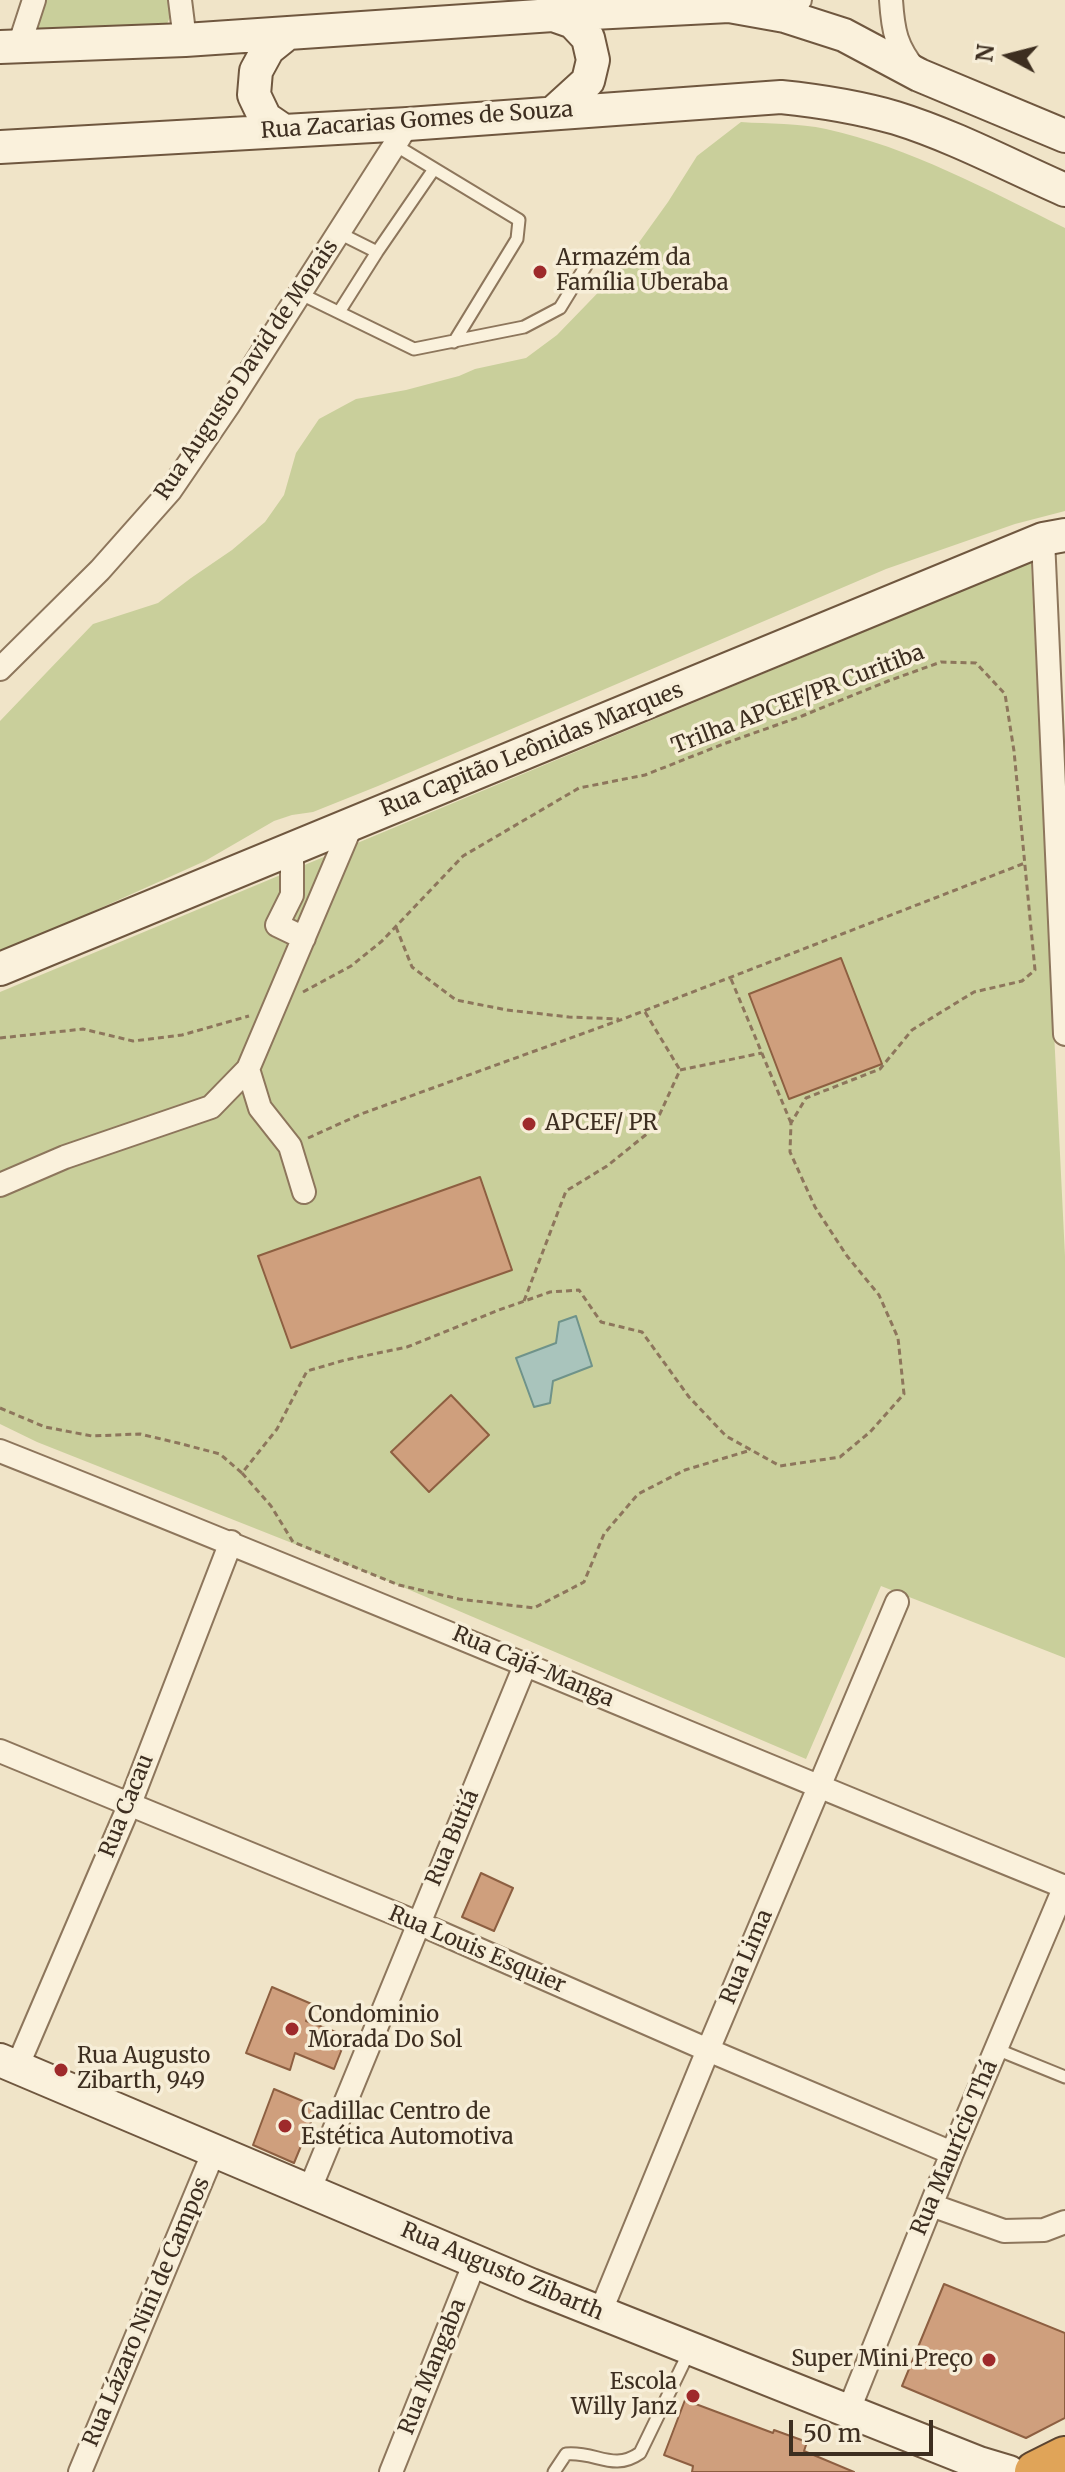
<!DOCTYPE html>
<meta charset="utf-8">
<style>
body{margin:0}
#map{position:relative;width:1065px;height:2472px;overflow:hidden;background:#f0e4c8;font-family:Merriweather,serif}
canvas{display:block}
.north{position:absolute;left:969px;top:16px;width:80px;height:80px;-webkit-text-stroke:6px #f7eed8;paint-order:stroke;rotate:277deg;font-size:22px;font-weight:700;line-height:32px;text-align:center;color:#3d2e20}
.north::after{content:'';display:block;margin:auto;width:28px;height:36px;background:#3d2e20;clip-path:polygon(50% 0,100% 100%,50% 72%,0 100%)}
.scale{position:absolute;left:789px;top:2420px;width:144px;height:36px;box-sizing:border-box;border:4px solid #3d2e20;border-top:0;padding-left:10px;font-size:24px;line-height:28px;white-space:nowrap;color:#3d2e20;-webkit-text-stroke:6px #f7eed8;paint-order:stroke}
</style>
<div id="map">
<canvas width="1065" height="2472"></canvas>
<div class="north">N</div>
<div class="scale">50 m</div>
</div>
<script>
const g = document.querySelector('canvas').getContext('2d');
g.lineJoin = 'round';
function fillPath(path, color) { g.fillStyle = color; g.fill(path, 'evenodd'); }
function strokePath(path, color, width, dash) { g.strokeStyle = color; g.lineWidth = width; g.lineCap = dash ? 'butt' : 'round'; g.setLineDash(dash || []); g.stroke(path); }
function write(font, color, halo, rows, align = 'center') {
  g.font = font + ' Merriweather,serif'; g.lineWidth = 7; g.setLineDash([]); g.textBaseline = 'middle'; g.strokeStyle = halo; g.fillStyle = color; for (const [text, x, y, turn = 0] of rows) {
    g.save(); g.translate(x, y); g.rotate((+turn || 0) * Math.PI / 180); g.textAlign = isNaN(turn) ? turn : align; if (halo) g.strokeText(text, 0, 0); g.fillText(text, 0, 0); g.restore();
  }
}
fillPath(new Path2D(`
 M41 0H167L172 13 165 28 32 32Z
 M741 122C769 124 799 123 826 129 909 147 990 191 1065 228V511L1015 524 886 569 378 786 313 812 292 815 274 821 205 861 94 911 52 935 0 952V721L93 624 158 603 191 578 232 550 265 522 284 495 296 453 319 419 356 399 406 390 459 376 475 369 526 358 557 335 617 273 668 202 697 156Z
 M1031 562 1065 1256V1658L881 1586 806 1759 398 1585 37 1442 0 1424V992Z`), '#c9cf9b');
const water = new Path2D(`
 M576 1316 592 1366 553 1381 550 1403 534 1407 516 1358 556 1343 559 1322Z`);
fillPath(water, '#a9c4bc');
strokePath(water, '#6f938a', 2);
const building = new Path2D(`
 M841 958 882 1064 789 1099 749 994Z
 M480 1177 512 1270 291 1348 258 1256Z
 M451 1395 489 1435 429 1492 391 1452Z
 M481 1873 513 1888 494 1931 462 1917Z
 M272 1987 314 2005 306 2021 347 2036 334 2069 295 2053 290 2070 246 2053Z
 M274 2089 317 2107 294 2163 253 2145Z
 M944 2284 1065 2333V2418L1026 2438 902 2386Z
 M685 2400 773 2433 774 2430 807 2442 804 2451 854 2472H692L693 2466 664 2455Z`);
fillPath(building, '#cf9f7d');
strokePath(building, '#8d5f41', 2);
const lane = new Path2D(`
 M395 145 519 220 517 239 454 342
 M339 233 377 252 434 169
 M299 293 414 349 524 327 560 308 587 264
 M339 312 377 252
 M996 2049 1065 2077
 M554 2472 566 2454C596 2451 613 2472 640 2453L690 2350`);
const street = new Path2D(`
 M180 0 185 40
 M891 0C893 31 896 47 916 71
 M761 3 800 0
 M19 46 34 0
 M1043 539 1065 1034
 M0 669 100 570 170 491 228 406 408 124
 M292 849V895L277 925 304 938
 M0 1185 65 1157 211 1107 248 1069
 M304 1192 290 1146 260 1108 248 1069 352 824
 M0 1451C357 1592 709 1743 1065 1887
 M0 1751 418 1923 708 2050 952 2153
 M17 2067 129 1806 231 1542
 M309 2191 526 1663
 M931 2205 1004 2231 1044 2230 1065 2222
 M600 2313 708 2050 897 1602
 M848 2412 952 2153 1065 1886
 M80 2472 214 2151
 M391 2472 475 2262`);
const secondary = new Path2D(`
 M553 15 573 22 588 38 593 60 588 81 554 112
 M0 47 185 40 553 15 729 6 785 16 844 35 919 75 1065 136
 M284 131 265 118 254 95 256 71 268 49 288 33
 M0 147 408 124 781 97C820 101 858 107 896 118 954 136 1010 166 1065 190
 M0 969 1043 539 1065 535
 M0 2060 531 2285 979 2463 1009 2472`);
const highway = new Path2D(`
 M1035 2472 1065 2457`);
strokePath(lane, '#8d765c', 15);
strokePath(street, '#8d765c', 26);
strokePath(secondary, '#6f573f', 36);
strokePath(highway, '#5b4430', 44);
strokePath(new Path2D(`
 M396 927 412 967 456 1000 507 1010 569 1017 619 1019
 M731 979 791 1123
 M645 1012 680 1070
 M0 1038 83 1029 133 1041 182 1035 249 1016
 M680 1070 762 1053
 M308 1138 361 1114 623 1019 1025 863
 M524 1301 566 1191 607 1166 653 1129 680 1070
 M0 1408 45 1427 92 1436 140 1434 178 1443 220 1454 242 1473 277 1429 307 1371 345 1360 407 1347 499 1310 550 1292 579 1290 601 1322 642 1332 689 1397 726 1436 780 1466 840 1457 870 1432 904 1394 898 1338 879 1295 847 1256 815 1207 790 1152 791 1123 806 1098 880 1069 912 1030 974 992 1022 981 1035 970 1014 751 1005 694 976 663 941 662 888 681 802 716 726 743 645 775 579 788 463 856 382 941 351 966 303 992
 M242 1473 271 1506 293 1542 399 1585 459 1599 534 1608 584 1582 604 1534 638 1494 685 1470 751 1450`), '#8d765c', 3, [6, 4]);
strokePath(lane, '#faf1dc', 11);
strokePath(street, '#faf1dc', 22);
strokePath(secondary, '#faf1dc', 32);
strokePath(highway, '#e0a458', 40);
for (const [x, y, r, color] of [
 [540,272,8,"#9e2a2b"],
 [529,1124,8,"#9e2a2b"],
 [292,2029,8,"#9e2a2b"],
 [61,2070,8,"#9e2a2b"],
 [285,2126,8,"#9e2a2b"],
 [989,2360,8,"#9e2a2b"],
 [693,2396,8,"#9e2a2b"]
]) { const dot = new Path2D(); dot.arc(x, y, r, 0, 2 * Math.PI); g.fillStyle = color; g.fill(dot); strokePath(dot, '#f7eed8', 3); }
write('22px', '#3d2e20', '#f7eed8', [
 ["Rua Zacarias Gomes de Souza",417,121,-4],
 ["Rua Augusto David de Morais",247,370,-56],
 ["Trilha APCEF/PR Curitiba",798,700,-21],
 ["Rua Capitão Leônidas Marques",532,750,-22],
 ["Rua Cajá-Manga",533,1667,23],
 ["Rua Cacau",127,1806,-68],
 ["Rua Butiá",453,1838,-67],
 ["Rua Louis Esquier",477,1950,23],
 ["Rua Lima",747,1957,-67],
 ["Rua Maurício Thá",955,2148,-67],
 ["Rua Augusto Zibarth",502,2272,23],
 ["Rua Lázaro Nini de Campos",147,2312,-67],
 ["Rua Mangaba",433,2367,-68]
]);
write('22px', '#3d2e20', '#f7eed8', [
 ["Armazém da",556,259],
 ["Família Uberaba",556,284],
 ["APCEF/ PR",545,1124],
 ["Condominio",308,2016],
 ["Morada Do Sol",308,2041],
 ["Rua Augusto",77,2057],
 ["Zibarth, 949",77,2082],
 ["Cadillac Centro de",301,2113],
 ["Estética Automotiva",301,2138],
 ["Super Mini Preço",973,2360,"right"],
 ["Escola",677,2383,"right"],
 ["Willy Janz",677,2408,"right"]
], 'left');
</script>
